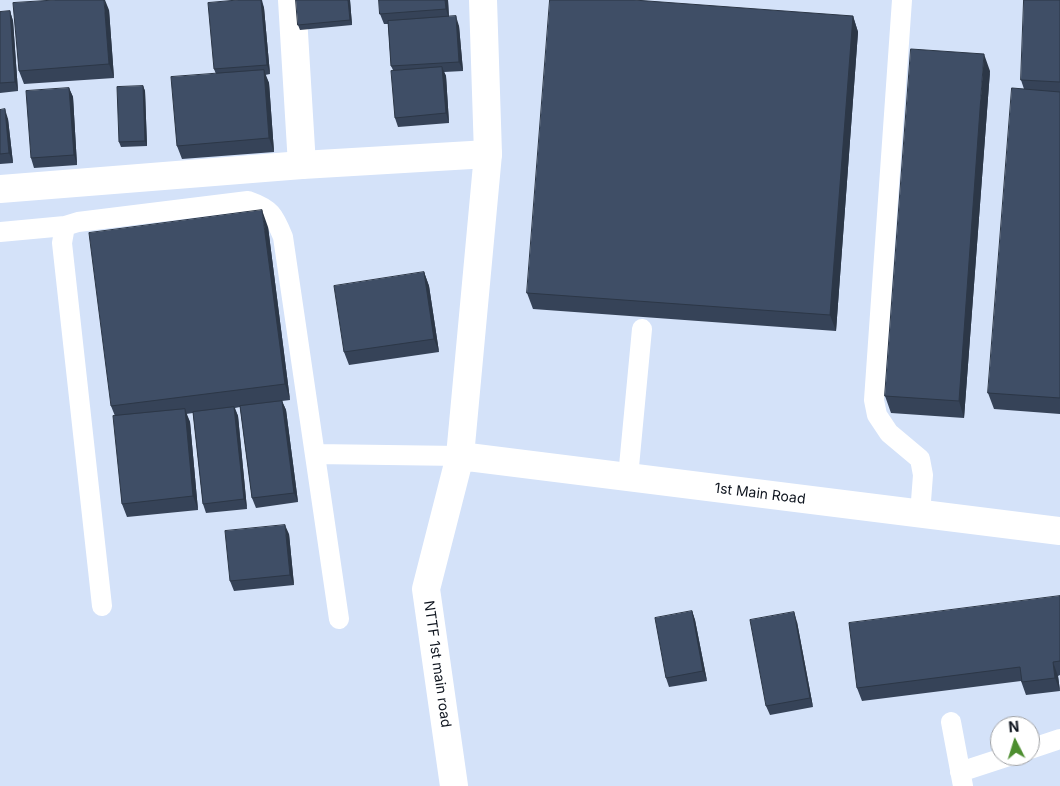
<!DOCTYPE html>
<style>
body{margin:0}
#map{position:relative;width:1060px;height:786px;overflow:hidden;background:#d4e2f9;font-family:Inter,sans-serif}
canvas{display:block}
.north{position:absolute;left:990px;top:716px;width:50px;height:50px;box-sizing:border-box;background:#fff;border:1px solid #9fa1a5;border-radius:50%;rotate:355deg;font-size:14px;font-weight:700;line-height:20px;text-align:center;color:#0e141e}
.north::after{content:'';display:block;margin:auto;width:18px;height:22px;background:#4d8e30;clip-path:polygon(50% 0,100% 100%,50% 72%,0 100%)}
</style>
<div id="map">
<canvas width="1060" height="786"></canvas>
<div class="north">N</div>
</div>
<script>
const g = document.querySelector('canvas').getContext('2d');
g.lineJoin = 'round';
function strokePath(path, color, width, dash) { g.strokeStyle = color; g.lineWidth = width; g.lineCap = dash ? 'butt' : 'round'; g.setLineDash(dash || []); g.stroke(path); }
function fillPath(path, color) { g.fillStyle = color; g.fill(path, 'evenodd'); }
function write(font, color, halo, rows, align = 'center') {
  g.font = font + ' Inter,sans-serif'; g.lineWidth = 5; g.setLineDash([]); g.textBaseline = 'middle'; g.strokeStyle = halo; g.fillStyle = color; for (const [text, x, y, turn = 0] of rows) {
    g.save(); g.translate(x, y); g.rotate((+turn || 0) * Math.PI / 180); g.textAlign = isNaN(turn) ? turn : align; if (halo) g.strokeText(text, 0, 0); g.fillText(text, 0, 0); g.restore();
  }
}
strokePath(new Path2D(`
 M902 0 874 400 877 415 889 433 920 459 923 475 920 514
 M65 226 62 243 102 606
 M0 232 65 226 78 222 248 201C271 209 274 215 283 237L339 619
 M315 454 460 456
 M628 477 642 329
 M951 722 963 786
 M1030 749 1060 739
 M960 772 1009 756`), '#fff', 20);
strokePath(new Path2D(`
 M292 0 302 165
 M483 0 488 154`), '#fff', 28);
strokePath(new Path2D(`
 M0 189 302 165 488 154 460 456 426 589 454 786
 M460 456 1060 531`), '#fff', 28);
fillPath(new Path2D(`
 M238 0H262L264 8 270 74 265 75 269 83 274 152 182 159 177 146 216 74 214 69Z
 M350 0 352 25 300 30 298 25Z
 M379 0H448L449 17 459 26 463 71 444 72 446 76 449 123 398 127 395 118 393 70 391 66 388 24H384L380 14Z
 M1060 0V414L994 409 988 393 1024 89 1021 80Z
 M109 10 114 78 24 84 19 71Z
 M10 11 13 21 18 91 0 93V12Z
 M853 16 858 32 836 331 533 309 527 293Z
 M990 71 964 418 891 413 885 396Z
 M143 86 145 91 147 146 121 147 119 142Z
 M69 88 73 97 77 165 34 168 31 158Z
 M0 110 8 119 13 163 0 164Z
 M268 227 290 400 282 401 286 410 298 502 256 508 252 498 240 407 235 408 238 416 247 509 206 513 203 504 193 413 186 414 190 422 198 510 127 517 122 504 115 416 111 406Z
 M424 272 429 286 439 352 349 365 344 352Z
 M289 534 294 585 234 591 230 581Z
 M1060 596V675L1058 676 1060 691 1026 695 1021 681 862 701 857 688Z
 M692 611 695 620 707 681 669 687 666 678Z
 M797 622 813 707 770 715 766 706Z`), '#364358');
fillPath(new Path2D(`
 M104 0H105L109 10 114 78 109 64Z
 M261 0 264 8 270 74 267 65Z
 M348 0H350L352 25 350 20Z
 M445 0H448L449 19 446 9Z
 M10 11 13 21 18 91 15 82Z
 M456 16 459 26 463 71 459 62Z
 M853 16 858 32 836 331 830 315Z
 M984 54 990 71 964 418 959 401Z
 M442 67 446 76 449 123 446 113Z
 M264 70 269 83 274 152 269 138Z
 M143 86 145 91 147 146 145 141Z
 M69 88 73 97 77 165 74 155Z
 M5 109 8 119 13 163 9 153Z
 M262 210 268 227 290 400 285 384Z
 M424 272 429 286 439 352 434 339Z
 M282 401 286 410 298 502 294 493Z
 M234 407 238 416 247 509 244 499Z
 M185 409 190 422 198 510 193 496Z
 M285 525 289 534 294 585 290 575Z
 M692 611 695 620 707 681 703 671Z
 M794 612 797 622 813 707 810 698Z
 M1053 662 1058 676 1060 691 1055 678Z`), '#2c3747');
const building = new Path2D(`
 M55 0H104L109 64 19 71 13 3Z
 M238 0H261L267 65 214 69 208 3Z
 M296 0H348L350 20 298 25Z
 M379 0H445L446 9 380 14Z
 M550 0H634L853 16 830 315 527 293Z
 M1024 0H1060V82L1021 80Z
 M10 11 15 82 0 83V12Z
 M456 16 459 62 391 66 388 21Z
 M911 49 984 54 959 401 885 396Z
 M442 67 446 113 395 118 391 71Z
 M264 70 269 138 177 146 171 77Z
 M143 86 145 141 119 142 117 87Z
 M69 88 74 155 31 158 26 91Z
 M1012 88 1060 92V398L988 393Z
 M5 109 9 153 0 154V110Z
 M262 210 285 384 111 406 89 233Z
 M424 272 434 339 344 352 334 286Z
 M282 401 294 493 252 498 240 406Z
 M234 407 244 499 203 504 193 412Z
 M185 409 193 496 122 504 113 416Z
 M285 525 290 575 230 581 225 531Z
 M1060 596V661L1053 662 1055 678 1022 682 1020 667 857 688 849 623Z
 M692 611 703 671 666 678 655 618Z
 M794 612 810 698 766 706 750 620Z`);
fillPath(building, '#3f4e66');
strokePath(building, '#2c3747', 1);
write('14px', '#0e141e', '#fff', [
 ["1st Main Road",760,494,7],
 ["NTTF 1st main road",437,664,82]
]);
</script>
